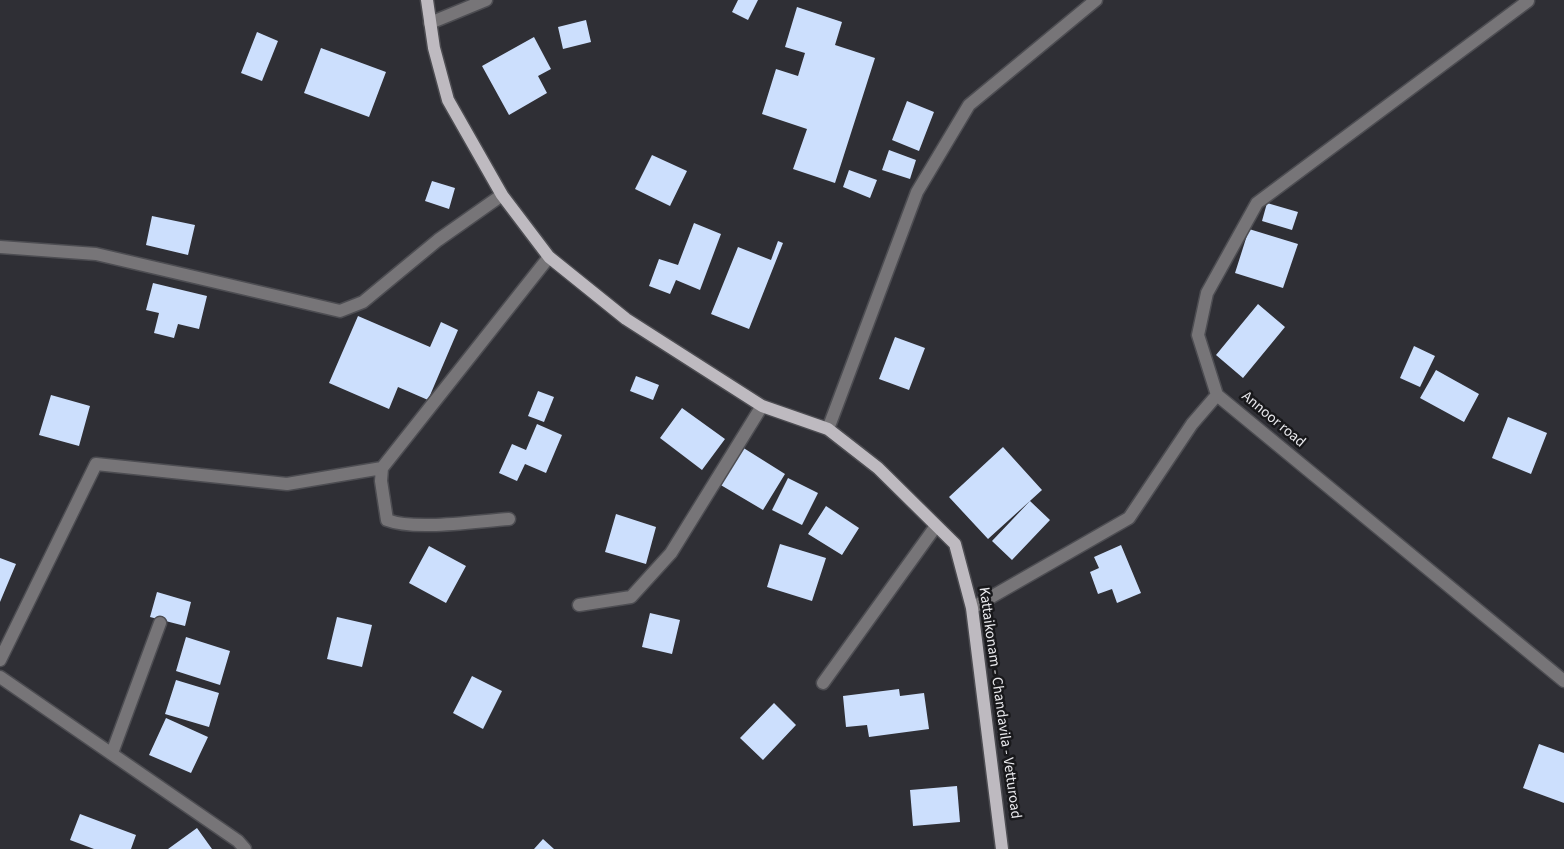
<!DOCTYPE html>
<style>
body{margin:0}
canvas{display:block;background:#2f2f35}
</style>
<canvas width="1564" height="849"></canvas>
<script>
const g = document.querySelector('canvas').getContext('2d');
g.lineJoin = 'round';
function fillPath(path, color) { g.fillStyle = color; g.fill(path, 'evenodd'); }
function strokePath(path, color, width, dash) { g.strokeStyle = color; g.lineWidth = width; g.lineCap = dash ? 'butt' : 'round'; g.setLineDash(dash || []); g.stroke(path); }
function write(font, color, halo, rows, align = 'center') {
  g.font = font + ' "Source Sans 3",sans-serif'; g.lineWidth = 5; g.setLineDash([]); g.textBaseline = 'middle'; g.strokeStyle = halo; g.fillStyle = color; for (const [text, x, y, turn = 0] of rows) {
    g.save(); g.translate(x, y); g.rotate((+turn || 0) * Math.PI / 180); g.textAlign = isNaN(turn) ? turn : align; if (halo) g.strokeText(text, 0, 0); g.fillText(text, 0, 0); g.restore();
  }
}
fillPath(new Path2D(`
 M738 0H758L748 20 732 12Z
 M797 7 842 22 835 45 875 58 835 183 793 169 807 129 762 114 776 69 798 76 805 53 785 47Z
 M586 20 591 42 563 49 558 27Z
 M257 32 278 41 262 81 241 73Z
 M534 37 551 69 538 76 547 93 509 115 482 66Z
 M321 48 386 72 369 117 304 93Z
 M907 101 934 112 919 151 892 140Z
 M889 150 916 160 910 179 882 170Z
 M652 155 687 171 670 206 635 189Z
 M849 170 877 180 870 198 843 187Z
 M432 181 455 188 449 209 425 201Z
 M1267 203 1298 212 1292 230 1262 221Z
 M152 216 195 225 188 255 146 245Z
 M694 223 721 234 700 290 676 280 670 294 649 286 659 259 678 265Z
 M1249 229 1298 244 1283 288 1235 273Z
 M778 241 783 243 749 329 711 314 738 247 771 260Z
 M153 283 207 296 199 329 178 324 174 338 154 333 159 313 146 310Z
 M1258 304 1285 327 1243 378 1216 355Z
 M358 316 430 347 441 322 458 330 428 400 398 387 389 409 329 383Z
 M895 337 925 348 909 390 879 379Z
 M1414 346 1435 356 1420 387 1400 378Z
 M1436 370 1479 394 1464 422 1420 398Z
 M636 376 659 385 653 400 630 391Z
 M538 391 554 397 544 422 528 416Z
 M51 395 90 406 79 446 39 435Z
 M682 408 725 439 702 470 660 438Z
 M1508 417 1547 433 1531 474 1492 458Z
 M537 424 562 435 546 473 525 464 517 481 499 473 512 444 526 450Z
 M742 447 785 474 763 510 719 484Z
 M1003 447 1042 490 988 539 949 497Z
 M788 478 818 493 802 525 772 510Z
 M1030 501 1050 520 1012 560 992 541Z
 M826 506 859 528 842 555 808 534Z
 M616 514 656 527 646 564 605 552Z
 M780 544 826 558 812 601 767 587Z
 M1121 545 1141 593 1117 603 1112 589 1098 594 1090 572 1099 568 1094 557Z
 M429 546 466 566 446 603 409 583Z
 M0 558 16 564 0 602Z
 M157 592 191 602 185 626 150 617Z
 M650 613 680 620 672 654 642 647Z
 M337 617 372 625 362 667 327 659Z
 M186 637 230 651 220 685 176 671Z
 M472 676 502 691 483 729 453 713Z
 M176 680 219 693 209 727 165 714Z
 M899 689 900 696 924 693 929 729 869 737 867 725 846 727 843 696Z
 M774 703 796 725 763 760 740 738Z
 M166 718 208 737 191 773 149 755Z
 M1539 744 1564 753V803L1523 788Z
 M957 786 960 822 913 826 910 790Z
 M80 814 136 835 131 849H94L70 840Z
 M197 828 212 849H168Z
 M543 839 554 849H534Z`), '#ccdffd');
const minor = new Path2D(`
 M430 23 486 0
 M0 247 96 254 340 311 363 302 438 240 502 195
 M1217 395 1198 335 1207 293 1257 203 1528 1
 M828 429 917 192 969 105 1096 0
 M382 468 381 481 387 520C415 531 477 521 509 519
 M579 605 631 597 671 553 762 406
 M972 608 1129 518 1192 424 1217 395 1564 681
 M0 660 96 464 287 484 382 468 549 257
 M0 677 238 841 245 849
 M823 683 936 526
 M112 753 160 623`);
const major = new Path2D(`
 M427 0 434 48 448 100 502 195 549 257 626 319 762 406 828 429 878 468 955 544 972 608 1002 849`);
strokePath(minor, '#4d4d52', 15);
strokePath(major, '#4d4d52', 15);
strokePath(minor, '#777578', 12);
strokePath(major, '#bebac0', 12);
write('15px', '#e9e9ed', '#18181b', [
 ["Annoor road",1273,420,40],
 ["Kattaikonam - Chandavila - Vetturoad",999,703,82]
]);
</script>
